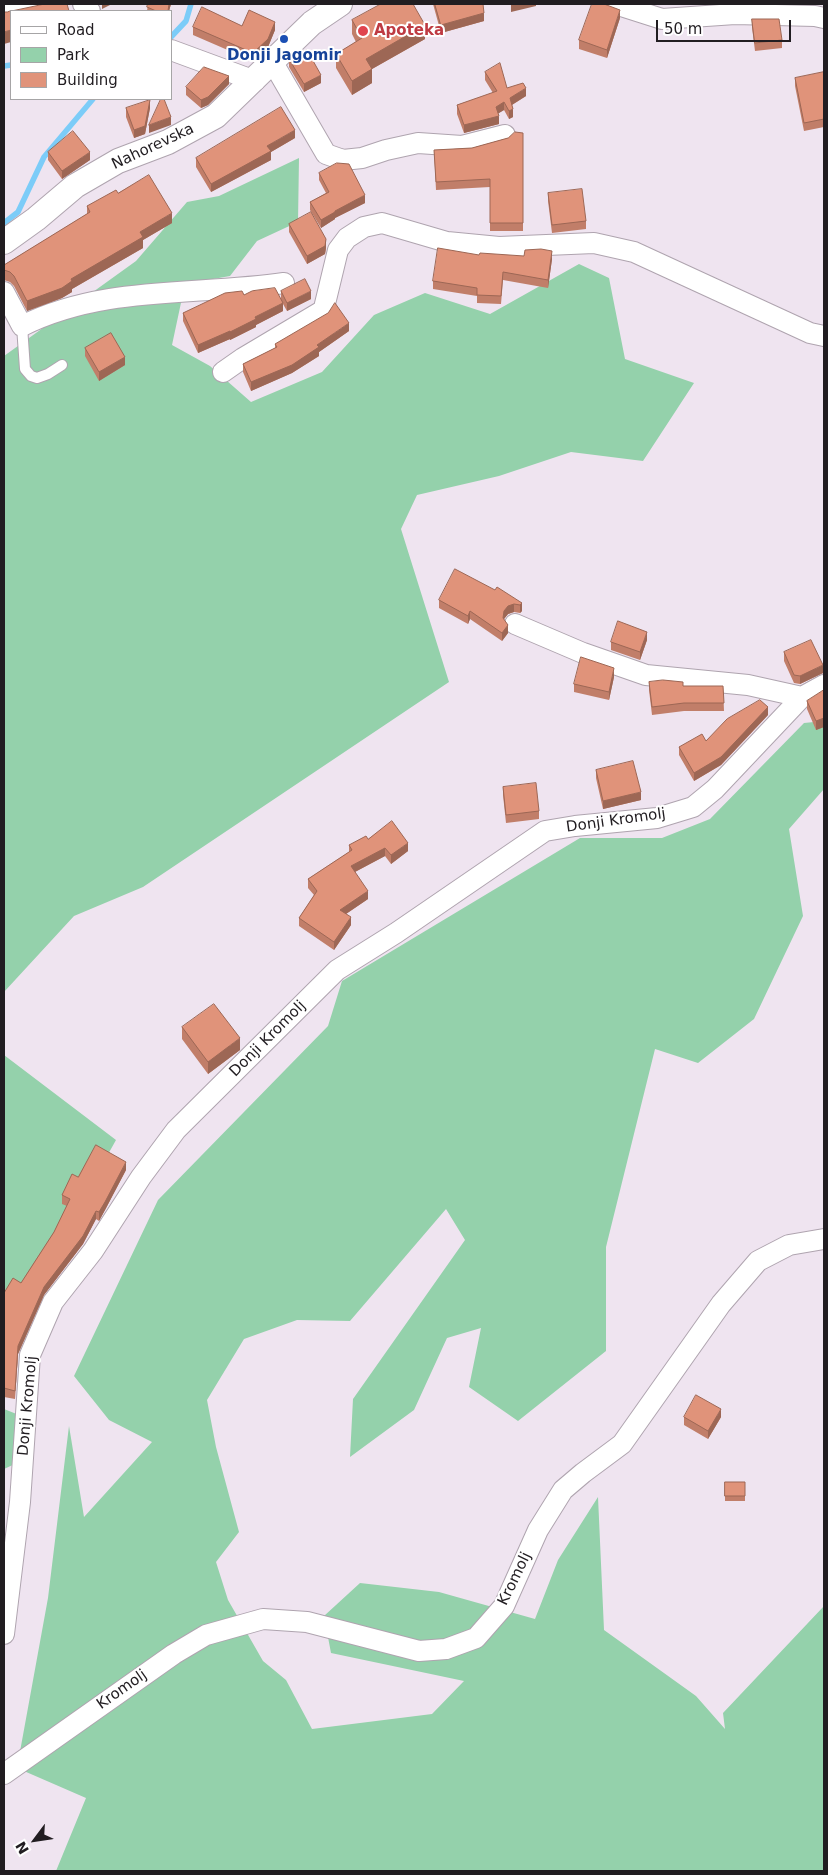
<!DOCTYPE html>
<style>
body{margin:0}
#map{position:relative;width:828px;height:1875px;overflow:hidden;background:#efe4f0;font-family:"DejaVu Sans",sans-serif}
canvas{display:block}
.frame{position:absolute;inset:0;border:5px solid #211d21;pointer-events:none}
.legend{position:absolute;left:10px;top:10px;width:162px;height:90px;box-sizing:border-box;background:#fff;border:1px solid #a6a5a6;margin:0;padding:6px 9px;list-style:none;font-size:15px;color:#211d21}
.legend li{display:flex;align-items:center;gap:10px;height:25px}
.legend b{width:25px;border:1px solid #a6a5a6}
.north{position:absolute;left:10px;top:1815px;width:50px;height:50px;-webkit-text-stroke:4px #fff;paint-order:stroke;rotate:239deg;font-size:14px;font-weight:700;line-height:20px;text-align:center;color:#211d21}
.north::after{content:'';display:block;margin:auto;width:18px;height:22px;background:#211d21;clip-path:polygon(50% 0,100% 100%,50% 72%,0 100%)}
.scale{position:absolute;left:656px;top:20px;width:135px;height:22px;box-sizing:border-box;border:2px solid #211d21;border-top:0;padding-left:6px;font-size:15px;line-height:18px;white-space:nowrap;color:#211d21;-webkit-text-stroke:4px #fff;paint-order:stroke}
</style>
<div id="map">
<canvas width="828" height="1875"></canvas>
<div class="frame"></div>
<ul class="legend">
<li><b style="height:6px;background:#fff"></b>Road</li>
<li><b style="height:14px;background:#94d1ab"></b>Park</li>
<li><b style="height:14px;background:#e0937a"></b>Building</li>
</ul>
<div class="north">N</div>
<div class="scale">50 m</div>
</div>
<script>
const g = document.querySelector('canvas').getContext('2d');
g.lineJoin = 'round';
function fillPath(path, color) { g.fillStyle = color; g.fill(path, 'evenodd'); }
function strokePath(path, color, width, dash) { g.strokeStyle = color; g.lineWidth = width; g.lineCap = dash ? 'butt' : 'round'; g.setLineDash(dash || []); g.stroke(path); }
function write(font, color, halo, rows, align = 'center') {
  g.font = font + ' "DejaVu Sans",sans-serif'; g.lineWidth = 4; g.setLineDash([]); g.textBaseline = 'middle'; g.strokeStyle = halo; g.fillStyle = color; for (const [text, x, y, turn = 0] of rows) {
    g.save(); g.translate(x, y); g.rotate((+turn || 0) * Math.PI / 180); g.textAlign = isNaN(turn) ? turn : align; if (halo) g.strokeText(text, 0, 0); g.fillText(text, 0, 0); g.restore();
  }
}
fillPath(new Path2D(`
 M299 158 298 222 257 241 230 276 185 284 172 345 210 366 251 402 322 372 374 315 425 293 490 314 579 264 609 278 625 359 694 383 643 461 571 452 499 476 417 495 401 529 449 682 143 887 74 916 4 992V356L136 261 187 202 219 196Z
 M824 721V789L789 829 803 916 754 1019 698 1063 655 1049 606 1247V1351L518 1421 469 1387 481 1328 447 1338 414 1410 350 1457 353 1399 465 1240 446 1209 350 1321 297 1320 244 1339 207 1400 216 1447 239 1532 216 1562 228 1600 263 1661 286 1680 312 1729 432 1714 464 1681 331 1653 324 1616 360 1583 439 1592 535 1619 558 1560 598 1497 604 1630 696 1696 725 1729 723 1713 824 1606V1871H56L86 1798 17 1768 48 1598 69 1426 84 1517 152 1442 109 1420 74 1376 158 1200 328 1026 342 981 580 838H662L710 819 804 723Z
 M4 1055 116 1140 67 1228 4 1388Z
 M4 1409 34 1421 28 1458 4 1469Z`), '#94d1ab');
strokePath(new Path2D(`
 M171 37 186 21 191 4
 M4 66 11 65
 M4 223 18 212 44 157 93 99`), '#7cccf8', 5.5);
const service = new Path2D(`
 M22 326 25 369 31 376 37 378 48 374 62 365`);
const minor = new Path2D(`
 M83 4 90 11
 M615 4 662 19 735 14 815 16 824 18
 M4 13 43 4
 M171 50 255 81
 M272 61 326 154 343 160 362 158 386 150 418 143 462 146 505 135
 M4 292 22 326C103 285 196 296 284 283
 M223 372 243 358 322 311 324 308 338 250 347 238 364 227 382 223 447 242 499 247 594 243 634 252 810 333 824 336
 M515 624 583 653 646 675 748 685 802 697
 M4 1634 20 1502 30 1355 53 1302 93 1251 141 1177 176 1130 337 970 396 933 545 831 575 826 657 818 693 807 715 789 802 697 824 685
 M4 1774 174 1654 206 1635 263 1619 307 1622 419 1651 446 1649 476 1638 504 1606 538 1530 563 1490 583 1473 622 1444 721 1304 758 1261 789 1245 824 1239`);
const tertiary = new Path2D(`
 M4 242 36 219 75 186 118 161 168 142 216 116 312 23 340 4`);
strokePath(service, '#afa4af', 12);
strokePath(minor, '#afa4af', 22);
strokePath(tertiary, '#afa4af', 26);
strokePath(service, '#fff', 10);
strokePath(minor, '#fff', 20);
strokePath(tertiary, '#fff', 24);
fillPath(new Path2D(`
 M148 4H171L169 11H147Z
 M433 4H483L484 21 441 33Z
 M620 18 607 58 579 49V40Z
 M752 19 782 40V48L755 51 752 27Z
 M352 20 425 39 372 69V83L352 95 336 68V54L356 42 352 34Z
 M193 27 275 30 268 47 253 61 193 35Z
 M289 59 321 83 304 92 289 67Z
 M485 72 507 88 526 96 512 105 513 117 509 119 504 110 498 113 499 124 464 133 457 114V105L493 93 485 80Z
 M824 72V127L804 131 795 86V78Z
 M229 84 208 105 201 108 186 95V87Z
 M126 108H150L145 134 134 138 126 117Z
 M523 133V231H490V187L436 190 434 150 472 148 508 138Z
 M295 138 271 152V160L211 192 196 167V158Z
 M48 152 90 160 62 179 48 160Z
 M319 173 365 203 335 218V219L321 228 310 210V202L326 193 319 180Z
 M118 193 172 223 143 240V248L72 289V292L62 298 27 311 14 286 10 282 4 280V265L87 214V206Z
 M548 193 586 221V229L552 233 548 201Z
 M289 224 326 248 325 254 307 264 289 232Z
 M479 255 552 259 548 288 503 280 501 304 477 303V296L433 289V281Z
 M281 291 311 299 287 311 283 304V311L256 325V327L230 340V339L198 353 183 321V313L244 295 281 298Z
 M349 331 319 352V356L292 373 251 391 243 372V364L275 348V344Z
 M85 348 125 365 99 381 85 356Z
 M495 590 522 603V611L520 613 514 612 508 614 504 619 508 633 502 641 470 619 468 624 439 608V600Z
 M647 640 640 660 611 650V642Z
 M784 652 823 673 800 684 794 683 784 661Z
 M614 677 609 700 574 692V684Z
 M649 682 683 686H723L724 711H684L652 715 649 690Z
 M824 690V727L816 730 807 709V701Z
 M768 715 721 765 694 781 679 755V747L706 741Z
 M596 770 641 800 603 809 596 778Z
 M503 787 539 811V819L506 823 503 795Z
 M368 839 408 851 391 864 385 856 355 872 368 899 346 914 351 925 334 950 299 926V918L314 895 308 888V879L349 852V845Z
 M182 1027 240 1050 208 1074 182 1039Z
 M126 1170 105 1210 99 1221 96 1219 83 1244 44 1295 18 1354 15 1399 4 1397V1293L21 1283 54 1232 67 1206 62 1204V1195L78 1177Z
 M684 1417H721L708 1439 684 1425Z
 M725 1482H745V1501H725Z`), '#c17e69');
fillPath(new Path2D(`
 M102 4H112L102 9Z
 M169 4H171L169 11H168Z
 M511 4H536V6L511 12Z
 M620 10V18L607 58V50Z
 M484 13V21L441 33V25Z
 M275 22V30L268 47 253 61V53Z
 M425 25V39L372 69V83L352 95V81L366 59Z
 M11 30V42L4 44V32Z
 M321 75V83L304 92V84Z
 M229 76V84L208 105 201 108V100Z
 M526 88V96L510 106V98Z
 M150 100V108L145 134 134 138V130Z
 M504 102V110L496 115V107Z
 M513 109V117L509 119V111Z
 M499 116V124L464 133V125Z
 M171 117V125L149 133V125Z
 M295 130V138L271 152V160L211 192V184L267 146Z
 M90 152V160L62 179V171Z
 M365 195V203L335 218V219L321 228V220L335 211Z
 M172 213V223L143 240V248L72 289V292L62 298 27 311V301L71 279 140 232Z
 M326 239V248L325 254 307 264V256Z
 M552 251V259L548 288V280Z
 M311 291V299L287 311V303Z
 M283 303V311L256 325V327L230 340V332L255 317Z
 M349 323V331L319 352V356L292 373 251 391V382L317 345Z
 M230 331V339L198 353V345Z
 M125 357V365L99 381V372Z
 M522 603V611L520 613V605Z
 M514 604V612L508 614 504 619 503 618 504 611 508 606Z
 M470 611V619L468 624V616Z
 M508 625V633L502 641V633Z
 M647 632V640L640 660V652Z
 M823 665V673L800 684V676Z
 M614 668V677L609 700V692Z
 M768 707V715L721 765 694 781V773Z
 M824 718V727L816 730V721Z
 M641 792V800L603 809V801Z
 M408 843V851L391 864V855Z
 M385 848V856L351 874V866Z
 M368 891V899L340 918V910Z
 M351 917V925L334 950V942Z
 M240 1038V1050L208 1074V1062Z
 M126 1162V1170L105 1210 99 1221V1212Z
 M96 1211V1219L83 1244 44 1295 18 1354 15 1399 18 1346 44 1287Z
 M721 1409V1417L708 1439V1431Z`), '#9d6755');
const building = new Path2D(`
 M45 4H67L69 11H12Z
 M148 4H169L168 11H156L147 7Z
 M381 4H413L425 25 366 59 372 69 352 81 336 54 362 38 352 20Z
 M435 4H483L484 13 441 25Z
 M592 4H604L620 10 607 50 579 40Z
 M202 7 242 26 249 10 275 22 268 39 253 53 193 27Z
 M11 11V30L4 32V12H7Z
 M752 19H779L782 40 755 43Z
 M307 50 321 75 304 84 289 59Z
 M500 63 507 88 523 83 526 88 510 98 513 109 509 111 504 102 496 107 499 116 464 125 457 105 497 91 485 72Z
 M204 67 229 76 208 97 201 100 186 87Z
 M824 72V119L804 123 795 78Z
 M161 99H164L171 117 149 125Z
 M150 100 145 126 134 130 126 108Z
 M281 107 295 130 267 146 271 151 211 184 196 158Z
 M73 131 90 152 62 171 48 152Z
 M515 132 523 133V223H490V179L436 182 434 150 472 148 508 138Z
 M337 163 349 164 365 195 335 211V212L321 220 310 202 329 192 319 173Z
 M149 175 172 213 140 232 143 237 71 279 72 281 62 288 27 301 14 276 10 272 4 270V265L90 212 87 206 116 190 118 193Z
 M582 189 586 221 552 225 548 193Z
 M311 212 326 239 325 246 307 256 289 224Z
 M438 248 479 255 480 253 524 256 525 250 541 249 552 251 548 280 503 272 501 296 477 295V288L433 281Z
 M305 279 311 291 287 303 281 291Z
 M275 288 283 303 255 317 256 319 230 332V331L198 345 183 313 225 293 242 291 244 295 252 291Z
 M335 303 349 323 317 345 319 347 292 365 251 382 243 364 277 347 275 344 328 313Z
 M111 333 125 357 99 372 85 348Z
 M455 569 495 590 497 587 522 603 520 605 514 604 508 606 504 611 503 618 508 625 502 633 470 611 468 616 439 600Z
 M618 621 647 632 640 652 611 642Z
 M811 640 823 665 800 676 794 675 784 652Z
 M581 657 614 668 609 692 574 684Z
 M663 680 683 682V686H723L724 703H684L652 707 649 682Z
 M824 690V718L816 721 807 701Z
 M760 700 768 707 721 757 694 773 679 747 702 734 706 741 727 719Z
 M633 761 641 792 603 801 596 770Z
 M536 783 539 811 506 815 503 787Z
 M392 821 408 843 391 855 385 848 351 866 368 891 340 910 351 917 334 942 299 918 317 891 308 879 352 850 349 845 366 836 368 839Z
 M214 1004 240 1038 208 1062 182 1027Z
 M96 1145 126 1162 105 1202 99 1212 96 1211 83 1236 44 1287 18 1346 15 1391 4 1388V1293L13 1278 21 1283 54 1232 70 1199 62 1195 72 1174 78 1177Z
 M696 1395 721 1409 708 1431 684 1417Z
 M725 1482H745V1496H725Z`);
fillPath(building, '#e0937a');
strokePath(building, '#9d6755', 1);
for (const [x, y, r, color] of [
 [363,31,6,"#e0444e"],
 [284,39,5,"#1a4fb4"]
]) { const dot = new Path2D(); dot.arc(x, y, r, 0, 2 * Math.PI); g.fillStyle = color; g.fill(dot); strokePath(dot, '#fff', 2); }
write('bold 15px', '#be3a42', '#fff', [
 ["Apoteka",374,31]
], 'left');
write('bold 15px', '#164399', '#fff', [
 ["Donji Jagomir",284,56]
]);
write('15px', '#211d21', '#fff', [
 ["Nahorevska",153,147,-25],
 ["Donji Kromolj",616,821,-8],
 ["Donji Kromolj",268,1039,-45],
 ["Donji Kromolj",28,1406,-85],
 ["Kromolj",515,1579,-64],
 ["Kromolj",122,1690,-35]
]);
</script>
